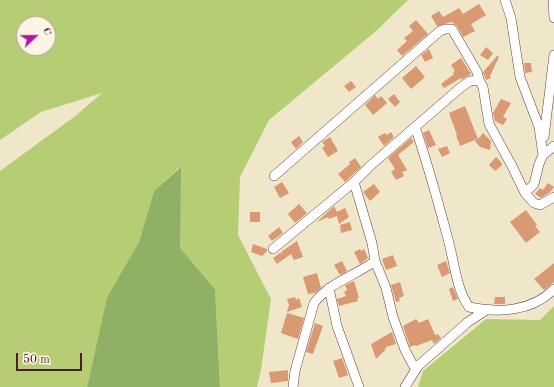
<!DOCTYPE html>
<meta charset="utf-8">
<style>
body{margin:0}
#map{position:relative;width:554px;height:387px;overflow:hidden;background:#f0e7ca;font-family:"Old Standard TT",serif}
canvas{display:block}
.north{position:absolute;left:16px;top:16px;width:40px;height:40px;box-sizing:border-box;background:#fcf5e5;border:1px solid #b59f9b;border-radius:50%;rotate:68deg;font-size:11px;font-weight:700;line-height:16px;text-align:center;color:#4a1f2b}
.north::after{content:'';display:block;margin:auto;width:14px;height:18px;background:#b5179e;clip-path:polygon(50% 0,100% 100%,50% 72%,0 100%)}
.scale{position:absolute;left:16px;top:353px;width:66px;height:18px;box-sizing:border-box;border:2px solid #4a1f2b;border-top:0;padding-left:5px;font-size:12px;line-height:14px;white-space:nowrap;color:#4a1f2b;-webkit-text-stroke:3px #fcf5e5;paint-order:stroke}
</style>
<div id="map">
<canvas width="554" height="387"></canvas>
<div class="north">С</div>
<div class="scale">50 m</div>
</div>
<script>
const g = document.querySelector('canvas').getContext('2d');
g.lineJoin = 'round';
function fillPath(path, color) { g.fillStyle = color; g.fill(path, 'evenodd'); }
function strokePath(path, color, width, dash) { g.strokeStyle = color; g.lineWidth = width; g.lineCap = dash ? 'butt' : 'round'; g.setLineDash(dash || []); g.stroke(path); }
fillPath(new Path2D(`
 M0 0H408L375 32 269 120 240 177 238 235 271 299 261 370 257 387H220L215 289 180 248V167L154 191 139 242 107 297 87 387H0V171L74 117 102 93 41 112 0 140ZM24 24H48V48H24Z
 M554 306V387H418L423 371 486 319 540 320Z`), '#b6ce73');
fillPath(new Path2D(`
 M181 167 180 248 215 289 220 387H87L107 297 139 242 154 191Z`), '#90b165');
fillPath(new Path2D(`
 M479 4 486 15 471 24 475 31 463 37 457 26 452 22 437 26 431 16 439 11 443 17 459 8 463 14Z
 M416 20 428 34 402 56 397 50 407 41 404 38 413 31 409 26Z
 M486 47 493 53 488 60 480 55Z
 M429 49 433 58 425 62 421 55Z
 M497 56 499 57 490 76 491 78 486 80 483 72Z
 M461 58 471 74 461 80V78L444 88 441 84 454 74 453 72 455 71 451 65Z
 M524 63H531L532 72 525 73Z
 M416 66 425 77 411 89 402 78Z
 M351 81 356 87 349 92 344 86Z
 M394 94 400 102 395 107 388 99Z
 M375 95 378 99 381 96 387 103 373 115 365 105Z
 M501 99 511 103 503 117 507 119 503 125 495 121 493 113Z
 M465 106 478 139 483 133 491 141 490 150 480 147 475 141 477 139 460 146 456 135H457L449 113Z
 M429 130 436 145 428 148 423 133Z
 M391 132 394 137 384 146 378 137 385 133 387 135Z
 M299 136 303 142 296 149 291 142Z
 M330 137 338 151 328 157 322 148 325 146 322 142Z
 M411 138 414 142 398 155 407 170 402 172 404 176 396 180 391 172 395 169 388 158Z
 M447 146 450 153 442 157 438 149Z
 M496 157 502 163V165L495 171 489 165Z
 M355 158 361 167 345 182 338 174 350 164 349 162Z
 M282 182 289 193 280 198 274 187Z
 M548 183 554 187 550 192 541 198 535 194 540 188 543 190Z
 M374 184 380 192 370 201 363 192Z
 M299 204 307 213 295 223 288 214Z
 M334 206 337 212 345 208 349 217 339 224 337 216 329 219 328 217 317 222Z
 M526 210 537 225 535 226 540 232 526 243 510 222Z
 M250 212H260V222H250Z
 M350 222 352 230 341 233 340 225Z
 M279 227 283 233 272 241 268 236Z
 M297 241 303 257 294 260 291 254 277 264 273 258 280 253 283 254 281 252Z
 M253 244 267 249V251L262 256 251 252Z
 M360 249 361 251 364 249 368 258 360 264 354 252Z
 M393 255 397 266 386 270 382 259Z
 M342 261 347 271 340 275 334 265Z
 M446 261 450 273 442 277 437 265Z
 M554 263V282L544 290 534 279Z
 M317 273 321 288 315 293 308 294 303 277Z
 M354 281 359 298H357L358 301 339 306 337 299 346 296 344 292 347 290 345 285Z
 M400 282 404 296 399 298 400 301 396 302 391 285Z
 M453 287 458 299 453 301 449 289Z
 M295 297 296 300 299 298 302 307 287 312 289 305 287 299Z
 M495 297H505V304H494Z
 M287 313 304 318 298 339 281 333Z
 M416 319 419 323 428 319 435 335 438 334 441 338 434 344 432 340 416 346 415 345 410 347 403 326Z
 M315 323 323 326 313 354 306 352Z
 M392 332 396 344 386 347 385 350 376 359 371 344Z
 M342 358 348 375 339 378 333 361Z
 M288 370V381L271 383 269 372Z`), '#d99973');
const street = new Path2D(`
 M505 0 511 18 520 77 539 127 543 155
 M553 0 554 18
 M415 127C428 164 438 202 448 239 454 260 456 289 469 307 498 313 532 312 554 289
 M544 137 554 55
 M274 176 440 31 445 29H452L477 72 479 80 483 87 489 124 512 166 525 193 534 203 540 205 554 197
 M525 193 534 184 539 164 543 155 554 146
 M273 249 354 182 370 166 460 88 470 81 479 80
 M375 261 386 288 393 317 405 350 414 367 418 366 468 322 488 309
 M329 288 337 326 359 387
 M293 387 295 371 314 303C330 282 355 276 375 261L372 243 354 182
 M405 387 418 366`);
strokePath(street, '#633d43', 10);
strokePath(street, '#fff', 9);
</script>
